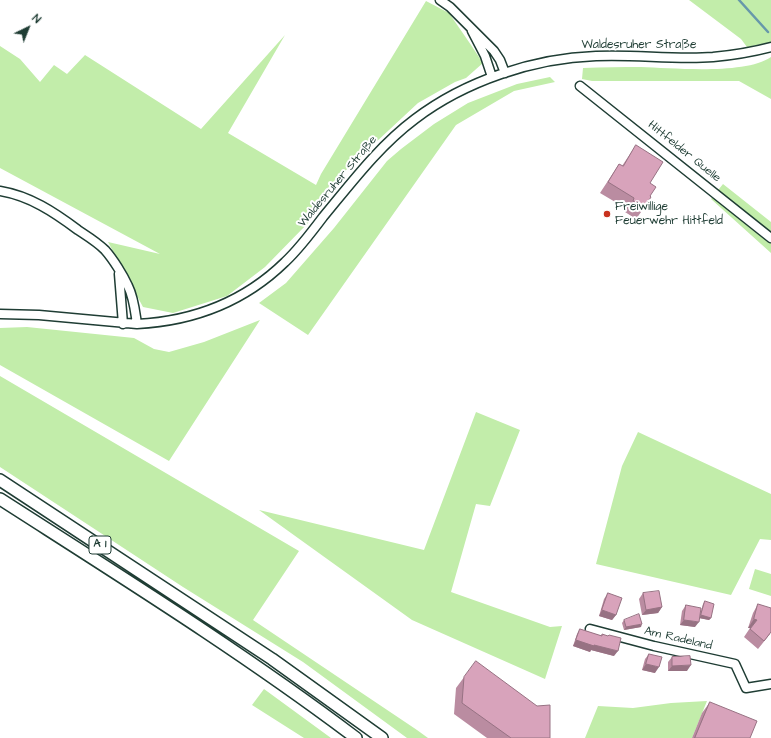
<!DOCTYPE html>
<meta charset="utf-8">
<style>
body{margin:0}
#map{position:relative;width:771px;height:738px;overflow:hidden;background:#fff;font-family:"Architects Daughter",sans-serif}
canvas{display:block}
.north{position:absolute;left:8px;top:8px;width:40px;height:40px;-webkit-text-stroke:3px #fff;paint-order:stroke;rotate:43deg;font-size:11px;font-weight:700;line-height:16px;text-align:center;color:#1f3d34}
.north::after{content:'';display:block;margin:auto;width:14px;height:18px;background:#1f3d34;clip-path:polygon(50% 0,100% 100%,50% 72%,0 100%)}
</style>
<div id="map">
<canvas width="771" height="738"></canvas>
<div class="north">N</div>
</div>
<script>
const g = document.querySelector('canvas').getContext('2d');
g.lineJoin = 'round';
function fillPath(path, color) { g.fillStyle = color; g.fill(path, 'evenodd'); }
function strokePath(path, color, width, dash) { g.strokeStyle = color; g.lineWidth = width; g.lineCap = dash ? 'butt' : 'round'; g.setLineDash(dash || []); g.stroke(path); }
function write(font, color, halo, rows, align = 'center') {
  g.font = font + ' "Architects Daughter",sans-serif'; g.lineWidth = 4; g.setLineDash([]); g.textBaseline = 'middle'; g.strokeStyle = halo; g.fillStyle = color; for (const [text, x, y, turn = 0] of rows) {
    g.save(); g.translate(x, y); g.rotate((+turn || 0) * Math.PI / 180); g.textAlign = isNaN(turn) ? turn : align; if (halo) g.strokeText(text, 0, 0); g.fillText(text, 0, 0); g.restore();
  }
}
fillPath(new Path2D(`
 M689 0H771V42L747 47 741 39Z
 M426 1 449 13 471 45 483 63 466 78 455 82 418 103 345 171 308 223 265 267 227 296 173 313 143 307 108 242 160 254 0 168V46L20 59 40 82 54 65 67 74 85 55 201 129 285 35 228 133 316 185 321 174Z
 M771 57V99L739 81H592L582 79 583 68C603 67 622 67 641 67 673 68 745 75 771 57Z
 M550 77 555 82 514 91 456 125 308 335 259 303 286 283 334 228 387 161 401 149 434 124 468 103 517 84Z
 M723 184 771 222V253L711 199Z
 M260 320 169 461 0 365V328L27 327 134 338 154 349 169 352 204 342Z
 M0 376 299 551 253 620 417 730 428 738H407L303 662 183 587 0 467Z
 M476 412 520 430 490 506 476 504 451 592 550 627 562 626 545 679 412 620 259 510 424 550Z
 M638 432 771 494V540L760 539 731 595 596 564 622 466Z
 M755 569 771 574V596L749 589Z
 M264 689 331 738H304L252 705Z
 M707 701 692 738H585L598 706 633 708 671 703Z`), '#c2edaa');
strokePath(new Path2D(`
 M739 0 768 32`), '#6798aa', 2.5);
const minor = new Path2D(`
 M440 0 450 7 494 51 500 60 505 73
 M472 31 485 56 492 77
 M580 86 771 238
 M0 191C30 196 54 212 78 230 87 236 97 242 105 250 113 259 123 275 128 286 134 298 135 311 137 324
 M119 274 123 324
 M0 314 39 315 137 324C194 321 244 302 285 262 299 249 311 233 323 217 352 182 379 146 415 119 465 81 534 58 596 56 635 54 674 60 713 57 733 55 752 52 771 47
 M590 629 654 646 735 664 746 688 771 684`);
const highway = new Path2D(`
 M0 480 272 659 382 738
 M0 499C120 576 242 652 356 738`);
strokePath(minor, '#1f3d34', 11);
strokePath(highway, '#1f3d34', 14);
strokePath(minor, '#fff', 8);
strokePath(highway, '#fff', 11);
fillPath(new Path2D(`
 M636 145 650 183V196L644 208 636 219 625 212 627 209 600 193 619 164 622 166Z
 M608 593 616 615 612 620 599 616 604 599Z
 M643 593 662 607 658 613 642 615 639 599Z
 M705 601 711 618 709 620 699 618 703 604Z
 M758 604 770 634 758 649 744 637 750 628H748L753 613Z
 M686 605 695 627 680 625 682 611Z
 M624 620 641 627 624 630 622 623Z
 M580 629 601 636 602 634 614 656 591 650 590 652 573 646 577 634Z
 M649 654 655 673 642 670 645 659Z
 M672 657 687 671H668V662Z
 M476 661 550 738H487L454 714 456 688Z
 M710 702 750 738H692L702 713Z`), '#ba8ca1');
fillPath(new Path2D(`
 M662 607 658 613 642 615 646 610Z
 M602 610 616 615 612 620 599 616Z
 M701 615 711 618 709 620 699 618Z
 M754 619 757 620 751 628H748Z
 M684 620 699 622 695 627 680 625Z
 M642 624 641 627 624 630 626 627Z
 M576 640 594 645 618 651 614 656 591 650 590 652 573 646Z
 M646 664 659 667 655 673 642 670Z
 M691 665 687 671H668L672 666Z`), '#977283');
const building = new Path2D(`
 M636 145 663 162 650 183 656 187 650 196 651 197 644 208 633 201 634 198 608 182 619 164 623 166Z
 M659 591 662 607 646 610 643 593Z
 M608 593 622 598 616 615 602 610Z
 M705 601 714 604 711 618 701 615Z
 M758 604 771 608V632L764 641 750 629 757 620 754 619Z
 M686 605 701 608 699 622 684 620Z
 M639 614 642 624 626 627 624 620Z
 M580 629 602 636V634L608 636 609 635 621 638 618 651 594 645V646L576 640Z
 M649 654 662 657 659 667 646 664Z
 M690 656 691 665 672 666V657Z
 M476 661 537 706 550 705V738H511L462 703 464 677Z
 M710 702 757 721 750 738H695Z`);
fillPath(building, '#d8a3bb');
strokePath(building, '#977283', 1);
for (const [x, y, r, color] of [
 [607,214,4,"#c8321e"]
]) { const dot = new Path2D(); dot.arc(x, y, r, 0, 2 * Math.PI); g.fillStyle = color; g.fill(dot); strokePath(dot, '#fff', 1.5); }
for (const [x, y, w] of [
 [100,545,22]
]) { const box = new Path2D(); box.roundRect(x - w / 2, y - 9, w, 18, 3); g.fillStyle = '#fff'; g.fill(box); strokePath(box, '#1f3d34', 1); }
write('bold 11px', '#1f3d34', null, [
 ["A 1",100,545]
]);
write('12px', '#1f3d34', '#fff', [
 ["Waldesruher Straße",639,45],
 ["Hittfelder Quelle",684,152,39],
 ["Waldesruher Straße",338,182,-50],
 ["Am Radeland",678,639,13]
]);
write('12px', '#1f3d34', '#fff', [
 ["Freiwillige",615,207],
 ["Feuerwehr Hittfeld",615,221]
], 'left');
</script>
